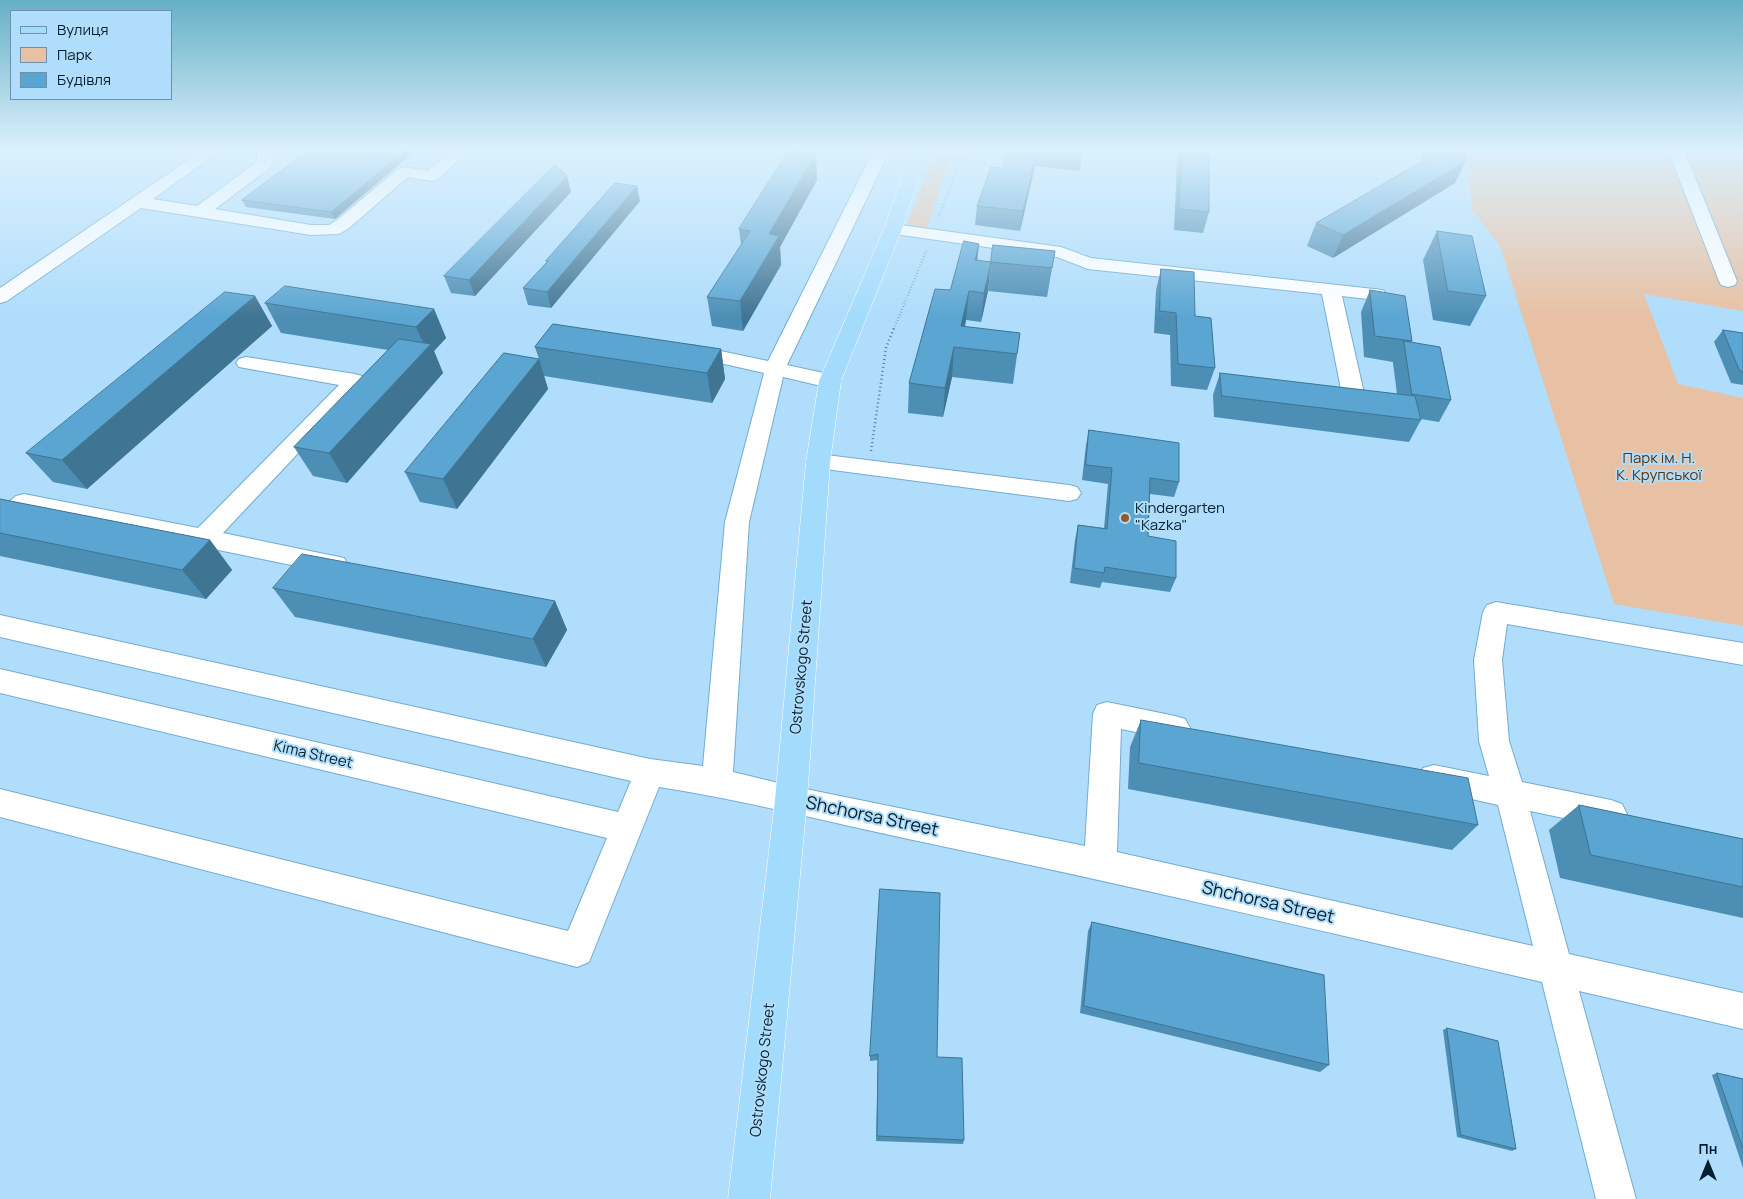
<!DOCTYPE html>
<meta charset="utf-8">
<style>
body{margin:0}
#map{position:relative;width:1743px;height:1199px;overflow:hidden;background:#afddfb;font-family:Manrope,sans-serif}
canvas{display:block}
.legend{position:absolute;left:10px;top:10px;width:162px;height:90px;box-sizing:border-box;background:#afddfb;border:1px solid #6c91a8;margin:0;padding:6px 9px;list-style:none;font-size:15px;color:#071f2c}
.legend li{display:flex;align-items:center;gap:10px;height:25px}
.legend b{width:25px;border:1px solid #6c91a8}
.north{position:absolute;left:1683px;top:1139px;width:50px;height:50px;-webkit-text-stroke:4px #afddfb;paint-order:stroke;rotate:0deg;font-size:14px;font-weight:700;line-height:20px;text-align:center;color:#071f2c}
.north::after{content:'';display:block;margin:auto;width:18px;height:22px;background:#071f2c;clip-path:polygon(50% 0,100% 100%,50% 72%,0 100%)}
</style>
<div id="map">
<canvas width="1743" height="1199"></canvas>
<ul class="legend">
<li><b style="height:6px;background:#a3dbfd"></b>Вулиця</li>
<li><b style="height:14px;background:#e8c0a3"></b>Парк</li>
<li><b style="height:14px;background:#5aa5d2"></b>Будівля</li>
</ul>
<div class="north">Пн</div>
</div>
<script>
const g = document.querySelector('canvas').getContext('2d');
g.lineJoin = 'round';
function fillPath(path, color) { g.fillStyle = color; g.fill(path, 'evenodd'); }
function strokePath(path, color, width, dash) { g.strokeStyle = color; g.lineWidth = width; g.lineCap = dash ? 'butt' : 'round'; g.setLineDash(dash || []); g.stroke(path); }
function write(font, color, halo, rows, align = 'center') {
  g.font = font + ' Manrope,sans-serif'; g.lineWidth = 4; g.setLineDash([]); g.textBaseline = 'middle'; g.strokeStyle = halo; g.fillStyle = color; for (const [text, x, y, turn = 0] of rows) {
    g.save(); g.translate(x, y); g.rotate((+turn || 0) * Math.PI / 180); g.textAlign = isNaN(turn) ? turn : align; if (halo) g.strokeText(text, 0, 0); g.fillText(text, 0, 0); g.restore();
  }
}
fillPath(new Path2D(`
 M1467 150H1743V311L1644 294 1678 384 1743 398V626L1614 604 1500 246 1472 210Z
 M934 154 947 155 951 157 927 227C918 229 913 229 908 222Z`), '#e8c0a3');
const minor = new Path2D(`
 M203 150H221L153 199 197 206 257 162V150H273V164L271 167 215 209 311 225H329L337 220 398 169 404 167 428 171 449 153 447 150H464L466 153 438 179 432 181 408 177 349 228 339 234 311 235 141 208 7 301 0 303V288Z
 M874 150H890L787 365 837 376 841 381 837 386 830 388 783 377 749 522 733 772 791 786 1085 846 1093 714 1097 705 1107 702 1175 716 1185 719 1190 728 1185 737 1175 740 1121 729 1117 852 1533 946 1498 805 1423 788 1419 778 1423 768 1434 765 1489 776 1479 741 1474 660 1483 612 1487 605 1496 602 1743 643V665L1507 624 1502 660 1509 741 1522 782 1611 800 1622 804 1627 814 1622 824 1611 828 1530 811 1569 954 1743 993V1029L1579 991 1636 1199H1596L1542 982C1332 933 1123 884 913 840 828 822 744 800 659 787L589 962 577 967 0 817V789L568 931 607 838 0 693V669L618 812 631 781 0 637V615L650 759 703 766 725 522 764 373 685 355 682 351 685 347 692 345 768 361Z
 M936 150H970L972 152 970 155C960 158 948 156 938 153Z
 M1668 150H1684L1737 281 1735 285 1728 287 1721 285 1719 281Z
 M893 224 1061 247 1091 258 1383 290 1386 294 1383 298 1376 300 1342 296 1366 402 1363 407 1355 409 1324 404 1321 399 1324 394 1332 392 1342 394 1322 294 1088 269 1057 257 887 233 884 229 887 225Z
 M246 357 355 374 362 376 366 381 223 533 344 558 348 565 344 572 335 574 29 511 9 529 0 532V509L16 496 24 494 198 528 339 385 239 367 236 363 239 359Z
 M818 454 1069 485 1077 487 1081 493 1077 499 1069 501 810 467 806 462 810 457Z`);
const major = new Path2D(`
 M912 150H928L902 229 841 381 830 462 807 800 770 1199H728L775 800 806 462 819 381 884 229Z`);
strokePath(minor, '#73acd0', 2);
strokePath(major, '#fff', 1);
strokePath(new Path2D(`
 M938 219 958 167
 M894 329 927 249`), '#597c91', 2, [0.5, 2.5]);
strokePath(new Path2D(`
 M871 451 886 348 894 328`), '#597c91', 2.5, [1, 3]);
fillPath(minor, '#fff');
fillPath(major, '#a3dbfd');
fillPath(new Path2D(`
 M1007 150H1083L1080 171 1035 166 1020 231 975 225 977 206 1003 168Z
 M1180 150H1209V212L1203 233 1174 230 1177 162Z
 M1421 150H1464L1455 183 1333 258 1307 246 1316 223 1422 161Z
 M415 151 335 219 246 207 242 200Z
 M817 180 780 247 781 265 743 331 712 326 707 297 741 245 739 229Z
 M571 192 475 296 451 293 444 276Z
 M640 201 551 308 528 305 523 288 547 263 546 261Z
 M1437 231 1486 296 1470 326 1433 320 1423 260Z
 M993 245 1055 251 1047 297 988 291Z
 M977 261 988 291 981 322 966 320 965 327 1020 333 1013 384 952 377 943 417 908 413 909 383 950 290Z
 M1161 269 1195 316 1215 368 1207 390 1171 386 1170 335 1154 333 1156 290Z
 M1370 290 1412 341 1411 342 1451 400 1439 422 1421 419V420L1409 442 1214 417 1213 395 1220 373 1397 394 1393 363V362L1364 357 1361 312Z
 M255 296 272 326 87 489 53 482 26 453Z
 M265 303 434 309 446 338 434 351 443 373 347 483 313 476 294 447 388 350 281 333Z
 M553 324 721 349 725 379 712 403 544 376 548 389 457 509 420 502 405 472 504 353 539 359 535 347Z
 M1723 330 1743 333V385L1731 383 1714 342Z
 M1089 430 1179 482 1174 497 1150 494 1148 536 1176 578 1170 592 1102 582 1100 588 1070 583 1075 540 1078 525 1104 528 1108 484 1082 480 1086 445Z
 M0 499 210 540 232 570 206 599 0 556Z
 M273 588 555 601 567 630 546 667 295 617Z
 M1141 720 1478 825 1452 850 1128 789 1130 747Z
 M1579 805 1743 839V918L1560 878 1549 830Z
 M880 889 964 1140 963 1144 876 1141 878 1060 870 1061V1056Z
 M1092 922 1329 1065 1320 1072 1080 1013 1088 931Z
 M1447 1028 1516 1149 1512 1151 1457 1137 1443 1030Z
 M1717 1073 1743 1079V1168L1712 1075Z`), '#4d8eb5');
fillPath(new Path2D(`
 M406 150H415V151L335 219 331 212Z
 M1037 150 1035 166 1020 231 1023 211Z
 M816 153 817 180 780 247 781 265 743 331 740 301 769 234Z
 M1466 161 1455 183 1333 258 1343 235Z
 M567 176 571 192 475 296 469 280Z
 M637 186 640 201 551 308 547 292Z
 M979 244 976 273 975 260Z
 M991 262 988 291 981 322 984 293Z
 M969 291 966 320 960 348 961 326Z
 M255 296 272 326 87 489 62 460Z
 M434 309 446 338 434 351 443 373 347 483 329 453 426 349 416 327Z
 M954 347 952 377 943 417 945 388Z
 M721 349 725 379 712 403 707 373Z
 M539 359 548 389 457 509 443 479Z
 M210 540 232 570 206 599 182 570Z
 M555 601 567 630 546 667 533 639Z`), '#3f7493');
const building = new Path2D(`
 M309 150H406L331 212 242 200Z
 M789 150 816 153 769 234 779 236 740 301 707 297 750 231 739 229Z
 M1007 150H1037L1023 211 977 206 991 167 1003 168Z
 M1066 150H1083V151Z
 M1182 150H1209V212L1179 209Z
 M1433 150H1464L1466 161 1343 235 1316 223 1433 155Z
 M555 165 567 176 469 280 444 276Z
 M615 183 637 186 547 292 523 288 548 261H546Z
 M1437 231 1472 236 1486 296 1448 291Z
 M964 241 979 244 975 260 991 262 984 293 969 291 961 326 1020 333 1017 354 954 347 945 388 909 383 935 289 950 290Z
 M993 245 1055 251 1052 268 991 262Z
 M1161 269 1194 272 1195 316 1211 318 1215 368 1178 364 1176 313 1160 311Z
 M285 286 434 309 416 327 265 303Z
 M1370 290 1405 296 1412 341 1375 336Z
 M225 292 255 296 62 460 26 453Z
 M553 324 721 349 707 373 535 347Z
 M1723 330 1743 333V372L1740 371Z
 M399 339 431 344 329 453 294 447Z
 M1404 341 1440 347 1451 400 1412 394Z
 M504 353 539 359 443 479 405 472Z
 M1220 373 1415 396 1421 420 1222 396Z
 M1089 430 1179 443V482L1150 478 1148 536 1176 541V578L1105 567 1104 573 1074 568 1078 525 1107 529 1112 468 1086 465Z
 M0 499 210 540 182 570 0 533Z
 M302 554 555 601 533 639 273 588Z
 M1141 720 1468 778 1478 825 1139 763Z
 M1579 805 1743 839V887L1591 855Z
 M880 889 940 893 937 1057 962 1058 964 1140 877 1136 878 1054 870 1056Z
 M1092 922 1324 975 1329 1065 1084 1006Z
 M1447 1028 1498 1041 1516 1149 1461 1135Z
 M1717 1073 1743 1079V1148Z`);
fillPath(building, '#5aa5d2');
strokePath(building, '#3f7493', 1);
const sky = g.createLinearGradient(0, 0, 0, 318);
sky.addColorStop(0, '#66b0c6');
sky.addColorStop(0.47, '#dbf0fd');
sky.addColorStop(1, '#dbf0fd00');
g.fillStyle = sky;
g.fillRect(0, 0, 1743, 318);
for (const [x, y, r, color] of [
 [1125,518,5,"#995923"]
]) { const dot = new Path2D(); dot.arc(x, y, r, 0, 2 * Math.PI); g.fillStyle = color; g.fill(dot); strokePath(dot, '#afddfb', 2); }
write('15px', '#5c320d', '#afddfb', [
 ["Парк ім. Н.",1659,459],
 ["К. Крупської",1659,476]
]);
write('15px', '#071f2c', '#afddfb', [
 ["Kindergarten",1135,509],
 ["\"Kazka\"",1135,526]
], 'left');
write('15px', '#071f2c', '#afddfb', [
 ["Ostrovskogo Street",802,667,-85],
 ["Kima Street",313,755,13],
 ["Ostrovskogo Street",763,1070,-84]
]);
write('18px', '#071f2c', '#afddfb', [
 ["Shchorsa Street",872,817,12],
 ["Shchorsa Street",1268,903,13]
]);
</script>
